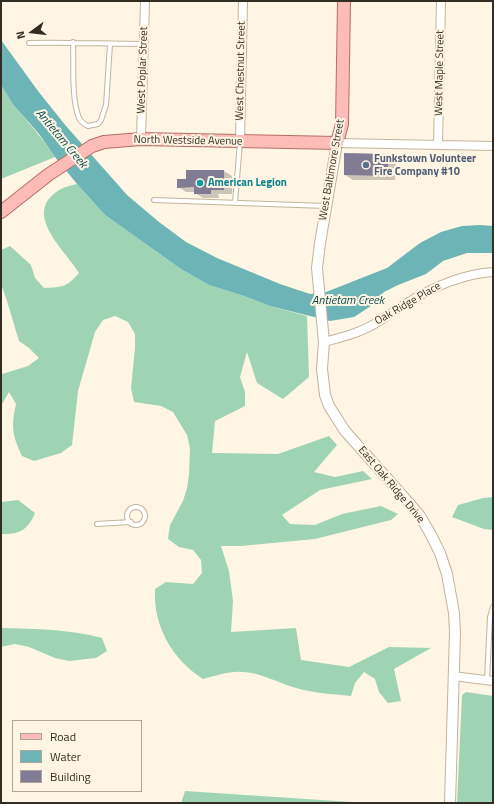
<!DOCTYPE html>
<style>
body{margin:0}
#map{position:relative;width:494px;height:804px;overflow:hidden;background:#fef5e5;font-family:"Titillium Web",sans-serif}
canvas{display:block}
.frame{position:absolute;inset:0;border:2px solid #332e24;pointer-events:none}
.legend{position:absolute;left:12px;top:720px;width:130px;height:72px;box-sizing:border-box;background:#fef5e5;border:1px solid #ada598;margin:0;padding:5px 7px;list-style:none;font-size:12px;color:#332e24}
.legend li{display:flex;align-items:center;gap:8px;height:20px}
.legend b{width:20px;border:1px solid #ada598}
.north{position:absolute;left:12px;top:12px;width:40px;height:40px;-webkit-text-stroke:3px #fef5e5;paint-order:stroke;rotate:255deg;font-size:11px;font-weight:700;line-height:16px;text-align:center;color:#332e24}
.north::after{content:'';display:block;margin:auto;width:14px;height:18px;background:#332e24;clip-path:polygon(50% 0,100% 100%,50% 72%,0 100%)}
</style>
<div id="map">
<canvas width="494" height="804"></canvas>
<div class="frame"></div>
<ul class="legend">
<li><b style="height:5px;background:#febcb8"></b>Road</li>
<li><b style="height:11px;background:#6cb4b6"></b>Water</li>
<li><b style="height:11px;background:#827b94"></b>Building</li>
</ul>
<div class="north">N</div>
</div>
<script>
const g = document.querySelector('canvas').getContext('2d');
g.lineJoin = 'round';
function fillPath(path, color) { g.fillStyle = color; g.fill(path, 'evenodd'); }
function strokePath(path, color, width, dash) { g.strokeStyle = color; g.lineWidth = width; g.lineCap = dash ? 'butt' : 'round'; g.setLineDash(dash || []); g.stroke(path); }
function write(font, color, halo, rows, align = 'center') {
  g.font = font + ' "Titillium Web",sans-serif'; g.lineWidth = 4; g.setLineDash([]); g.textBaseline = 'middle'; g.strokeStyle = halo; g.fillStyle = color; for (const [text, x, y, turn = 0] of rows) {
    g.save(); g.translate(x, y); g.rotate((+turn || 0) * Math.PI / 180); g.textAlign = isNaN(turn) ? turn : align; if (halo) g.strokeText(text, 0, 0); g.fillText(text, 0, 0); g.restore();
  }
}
fillPath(new Path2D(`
 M1 85C17 111 38 132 55 157L1 179Z
 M77 184 105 215 181 269 209 285 244 296 270 306 307 316 309 377 283 399 257 383 247 352 240 377 245 392V406L215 421 212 453 278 454 329 436 337 445 314 472 335 477 363 471 372 479 320 490 282 515 290 524 315 525 342 514 381 506 398 514 391 520 315 539 241 546H221L229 571 233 601 231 632 296 628 301 660 349 667 389 647 431 648 394 669 401 701 388 703 379 692 375 679 364 672 355 683 351 696C332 694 313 693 296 688 279 683 259 672 242 672 229 671 216 676 203 679 172 659 153 626 155 589L166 582 193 584 202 573 201 560 193 550 179 547 168 539 170 525 183 501 187 488 189 475 190 448 187 435 173 412 161 406 134 402 131 388 135 348V334L128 322 115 316 103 320 95 332 78 391 72 445 61 453 34 461 22 456C12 435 11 426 16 404L9 392 1 406V375L2 374 28 366 39 358 29 348 19 341 7 301 1 284V250L10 246 31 265 35 278 44 288C63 287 67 287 79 273 68 254 32 223 48 200 57 189 64 187 77 184Z
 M493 497V530L484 529 452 517 458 505 483 498Z
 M18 500 35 513C28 530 19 535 1 534V502Z
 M1 628C35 629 69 629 102 638L107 651 96 658 69 661 55 658 29 647 15 644 1 647Z
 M466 692 493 696V803H457L462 695Z
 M185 791 367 803H181Z`), '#9ed4b4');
fillPath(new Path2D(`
 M1 40 38 91 66 126 127 195 159 222 186 242 217 258 280 284 310 294 326 292 387 268 420 243 441 232 462 226 480 225 493 226V253H467L443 261 426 274 398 285 384 292 371 306 354 317 330 321 270 306 244 296 209 285 181 269 105 215 77 184 55 157 39 134 13 104 1 85Z`), '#6cb4b6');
fillPath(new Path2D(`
 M387 155 396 160 395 180H353L345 175Z
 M224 171 232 176V194H218L219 198H203L195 193V192H186L178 187 187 180Z`), '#0003');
fillPath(new Path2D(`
 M344 153 388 154V176L344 175Z
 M186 170H224V190H211V194H194V187L177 188V179H186Z`), '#827b94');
const service = new Path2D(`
 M73 42C74 63 71 98 79 118 81 122 84 124 88 126L98 124 101 120 106 105 110 44
 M29 43C67 42 105 44 144 44
 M154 200 326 206
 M235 203 240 142
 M127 516a9 9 0 1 1 18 0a9 9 0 1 1-18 0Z
 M97 524 131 522
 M487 680 490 617 493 607`);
const minor = new Path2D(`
 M141 139 145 1
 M240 141 243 1
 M337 143 493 146
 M438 145 441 1
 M324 342C342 337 360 333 376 323 387 317 396 309 407 303 433 287 462 274 493 272
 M453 676 493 681`);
const tertiary = new Path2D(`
 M337 143 320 243 317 268 324 342 322 369 325 395 329 406 345 431 402 495 420 516 430 533 440 553 447 574 454 613 455 633 450 803`);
const primary = new Path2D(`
 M1 212 48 175 92 146 104 142 141 139 337 143 342 124 344 1`);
strokePath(service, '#c2b49a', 6);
strokePath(minor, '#c2b49a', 10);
strokePath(tertiary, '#c2b49a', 12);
strokePath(primary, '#b66d66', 14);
strokePath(service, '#fff', 4);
strokePath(minor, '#fff', 8);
strokePath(tertiary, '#fff', 10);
strokePath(primary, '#febcb8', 12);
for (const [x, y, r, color] of [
 [366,165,4,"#5c6f8a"],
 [200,183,4,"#0f9aa8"]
]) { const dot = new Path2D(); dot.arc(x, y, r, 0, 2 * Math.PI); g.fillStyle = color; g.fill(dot); strokePath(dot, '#fef5e5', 1.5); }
write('11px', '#332e24', '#fef5e5', [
 ["West Poplar Street",143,70,-88],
 ["West Chestnut Street",241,71,-89],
 ["West Maple Street",440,73,-89],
 ["North Westside Avenue",188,141,1],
 ["West Baltimore Street",332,170,-80],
 ["Oak Ridge Place",408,304,-30],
 ["East Oak Ridge Drive",391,485,50]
]);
write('bold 11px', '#4e5e75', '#fef5e5', [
 ["Funkstown Volunteer",374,159],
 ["Fire Company #10",374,172]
], 'left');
write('bold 11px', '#0d838f', '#fef5e5', [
 ["American Legion",208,183]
], 'left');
write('italic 12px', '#084b4e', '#fef5e5', [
 ["Antietam Creek",61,139,50],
 ["Antietam Creek",348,301]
]);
</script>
